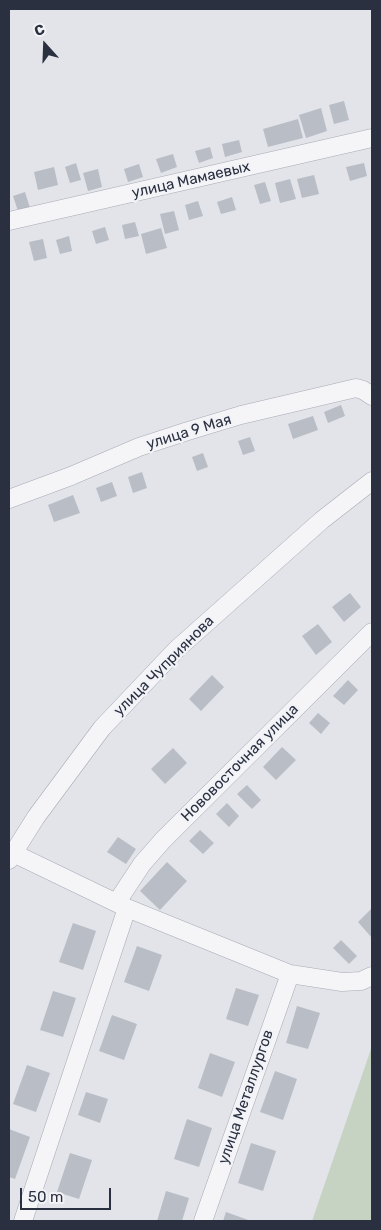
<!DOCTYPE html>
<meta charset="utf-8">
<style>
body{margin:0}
#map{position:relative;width:381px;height:1230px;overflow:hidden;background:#e2e4ea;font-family:Rubik,sans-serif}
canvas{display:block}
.frame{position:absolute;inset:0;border:10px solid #2b3041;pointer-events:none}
.north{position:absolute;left:20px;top:20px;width:50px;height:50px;-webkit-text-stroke:4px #f2f3f7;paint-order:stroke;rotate:340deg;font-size:14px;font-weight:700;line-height:20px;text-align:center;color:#2b3041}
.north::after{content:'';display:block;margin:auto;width:18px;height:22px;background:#2b3041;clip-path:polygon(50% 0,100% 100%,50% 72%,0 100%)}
.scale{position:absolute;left:20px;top:1188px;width:91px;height:22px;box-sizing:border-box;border:2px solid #2b3041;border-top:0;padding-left:6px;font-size:15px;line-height:18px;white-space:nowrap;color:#2b3041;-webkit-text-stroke:4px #f2f3f7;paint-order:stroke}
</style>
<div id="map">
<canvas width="381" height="1230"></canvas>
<div class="frame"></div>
<div class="north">С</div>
<div class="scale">50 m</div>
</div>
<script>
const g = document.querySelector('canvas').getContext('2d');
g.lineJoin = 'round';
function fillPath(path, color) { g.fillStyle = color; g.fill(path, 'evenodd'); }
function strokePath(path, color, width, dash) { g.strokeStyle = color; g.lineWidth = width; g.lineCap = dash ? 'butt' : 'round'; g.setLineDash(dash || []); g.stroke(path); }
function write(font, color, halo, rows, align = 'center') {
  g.font = font + ' Rubik,sans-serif'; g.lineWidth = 4.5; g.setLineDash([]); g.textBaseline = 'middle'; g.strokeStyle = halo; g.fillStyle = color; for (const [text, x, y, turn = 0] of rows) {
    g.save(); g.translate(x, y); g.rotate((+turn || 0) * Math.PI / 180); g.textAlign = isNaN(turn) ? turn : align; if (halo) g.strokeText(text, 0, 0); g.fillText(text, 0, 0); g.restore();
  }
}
fillPath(new Path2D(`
 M372 1046V1221H312Z`), '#c6d3c3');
fillPath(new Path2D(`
 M344 101 349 120 334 124 329 105Z
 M321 108 327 131 306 138 299 115Z
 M298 119 303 138 268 147 263 129Z
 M239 140 242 152 225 157 222 144Z
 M210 147 213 158 199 163 195 151Z
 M173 154 177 167 161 173 156 159Z
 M76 163 81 180 70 183 65 167Z
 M364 163 367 176 350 181 346 167Z
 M139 164 143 177 128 182 124 169Z
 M54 167 58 185 38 190 34 172Z
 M98 169 102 187 88 191 83 173Z
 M314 175 319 194 302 198 297 179Z
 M290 179 296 199 280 203 275 183Z
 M265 182 271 201 260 204 254 185Z
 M25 192 30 208 18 211 13 196Z
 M232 197 236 210 221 214 217 202Z
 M198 201 203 216 189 220 185 205Z
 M174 211 179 230 165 234 160 214Z
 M135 222 139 236 125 239 122 225Z
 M105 227 109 240 96 244 92 231Z
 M161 228 167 248 146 254 141 234Z
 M69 236 72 251 60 254 56 240Z
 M43 239 47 258 34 261 29 242Z
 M341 405 345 416 328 423 324 412Z
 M313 416 318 430 293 439 288 424Z
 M250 437 255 451 243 455 238 441Z
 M203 453 208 467 197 471 192 457Z
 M142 472 147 488 133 493 128 477Z
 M112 482 117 496 101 502 96 488Z
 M73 495 80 513 54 522 48 505Z
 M350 593 361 607 344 622 332 607Z
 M318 624 332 642 316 655 302 636Z
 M212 675 224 687 201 711 189 699Z
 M348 680 358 690 344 705 333 696Z
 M318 713 330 723 321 734 309 723Z
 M282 747 296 760 276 780 263 767Z
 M173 748 187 763 165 784 151 769Z
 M247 785 261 800 252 809 237 794Z
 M227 803 239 816 229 827 216 814Z
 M200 830 214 843 203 854 189 841Z
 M118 837 136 849 126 864 107 852Z
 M167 862 187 881 160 910 140 891Z
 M372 908V938L358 922Z
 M73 923 96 931 83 970 59 962Z
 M341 940 357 956 349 964 333 948Z
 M137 946 162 955 149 991 124 982Z
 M236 988 259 995 248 1026 226 1019Z
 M53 991 76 998 63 1037 40 1030Z
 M297 1006 320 1013 308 1049 286 1043Z
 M112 1015 137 1024 124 1060 99 1051Z
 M210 1053 235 1062 222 1097 198 1088Z
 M27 1065 50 1073 36 1112 13 1104Z
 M275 1071 297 1079 283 1120 260 1112Z
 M86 1092 108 1099 100 1123 78 1115Z
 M187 1119 212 1128 199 1167 174 1159Z
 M9 1129 30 1137 15 1179 9 1177Z
 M251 1143 276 1151 263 1191 238 1183Z
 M70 1153 92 1160 79 1199 57 1192Z
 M166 1191 189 1198 182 1221H157Z
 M226 1212 251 1221H223Z`), '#b9bdc6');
const minor = new Path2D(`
 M9 221 372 138
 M9 499 71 476 139 447 188 431 241 415 356 388 363 390 372 396
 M13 853 127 908 290 974 342 982 361 981 372 976
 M9 860 36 817 102 728 177 649 322 520 372 481
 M117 902 142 864 163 840 372 632
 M23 1221 127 908
 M203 1221 290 974`);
strokePath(minor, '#a7aab4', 19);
strokePath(minor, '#f5f5f8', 18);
write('15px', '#2b3041', '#f2f3f7', [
 ["улица Мамаевых",191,180,-13],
 ["улица 9 Мая",189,432,-17],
 ["улица Чуприянова",164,666,-45],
 ["Нововосточная улица",240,763,-45],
 ["улица Металлургов",246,1097,-71]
]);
</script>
